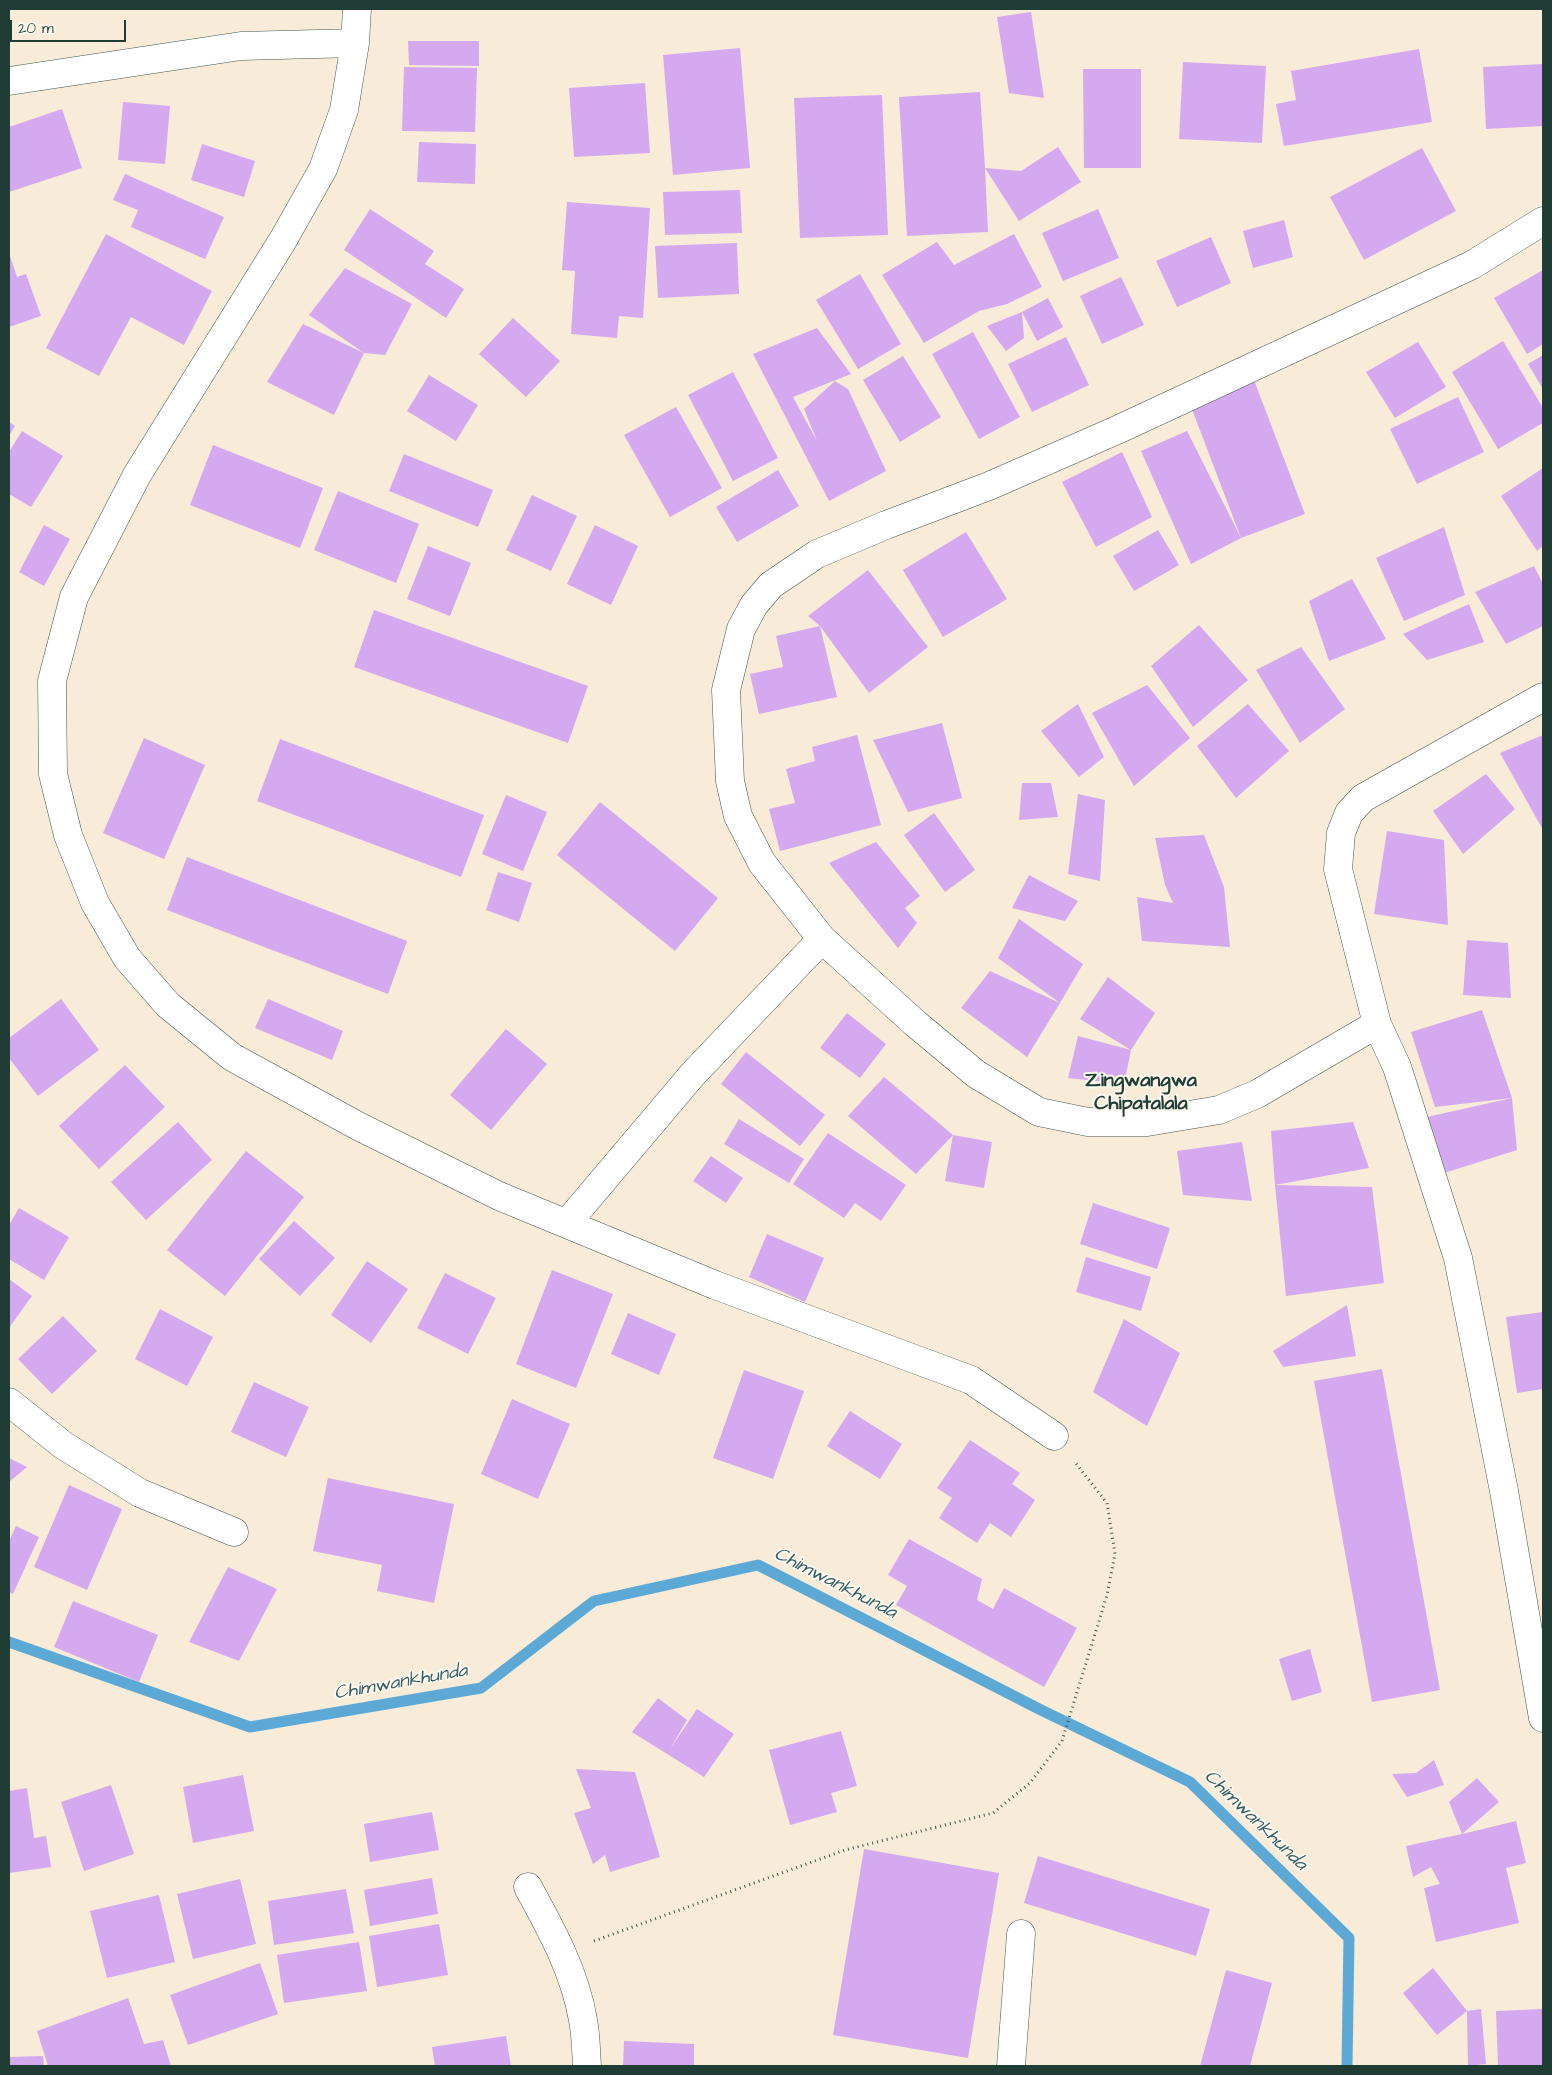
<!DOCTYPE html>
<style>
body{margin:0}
#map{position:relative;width:1552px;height:2075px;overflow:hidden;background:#f8ebd8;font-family:"Architects Daughter",sans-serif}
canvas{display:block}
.frame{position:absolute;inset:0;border:10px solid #1f3d34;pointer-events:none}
.scale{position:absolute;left:10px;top:20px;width:116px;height:22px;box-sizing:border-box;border:2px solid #1f3d34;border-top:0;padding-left:6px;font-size:15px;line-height:18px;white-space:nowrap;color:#1f3d34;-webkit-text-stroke:4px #fbf7ec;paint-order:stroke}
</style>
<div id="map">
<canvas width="1552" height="2075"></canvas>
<div class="frame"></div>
<div class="scale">20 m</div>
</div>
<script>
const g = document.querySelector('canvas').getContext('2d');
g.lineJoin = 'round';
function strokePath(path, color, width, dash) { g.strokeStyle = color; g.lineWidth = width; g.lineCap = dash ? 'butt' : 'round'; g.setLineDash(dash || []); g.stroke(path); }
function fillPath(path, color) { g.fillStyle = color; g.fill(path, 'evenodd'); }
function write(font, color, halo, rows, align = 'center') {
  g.font = font + ' "Architects Daughter",sans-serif'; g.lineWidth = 4; g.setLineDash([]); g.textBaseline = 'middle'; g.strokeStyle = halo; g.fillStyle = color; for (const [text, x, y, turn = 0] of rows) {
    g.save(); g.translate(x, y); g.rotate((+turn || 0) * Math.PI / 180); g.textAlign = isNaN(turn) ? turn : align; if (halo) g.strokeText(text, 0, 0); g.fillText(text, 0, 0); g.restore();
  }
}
strokePath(new Path2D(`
 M9 1642 250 1727 481 1688 594 1601 758 1565 1041 1710 1190 1782 1349 1938 1347 2066`), '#5ca9d5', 11);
fillPath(new Path2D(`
 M1031 12 1044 98 1009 93 997 17Z
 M408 41H479V66L409 65Z
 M740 48 750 168 673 175 663 55Z
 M1419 49 1432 122 1284 146 1276 104 1296 100 1291 71Z
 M1183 62 1266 66 1262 143 1179 139Z
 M1543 64V126L1486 129 1483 67Z
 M404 67 477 68 475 132 402 131Z
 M1083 69H1141V168H1084Z
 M645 83 650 153 574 157 569 88Z
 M980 92 985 168 1021 171 1058 147 1081 182 1019 221 985 168 988 232 907 236 899 97Z
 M882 95 888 235 800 238 794 98Z
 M123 102 170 106 165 164 118 160Z
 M62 109 82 168 9 192V127Z
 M419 142 476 144 475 184 417 182Z
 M202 144 255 161 244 197 191 180Z
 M1422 148 1456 211 1364 260 1330 197Z
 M125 174 224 217 205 259 131 227 138 210 113 200Z
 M740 190 742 233 665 235 663 192Z
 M567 202 650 208 643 318 619 316 617 338 571 334 575 271 562 270Z
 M370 209 434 251 425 264 464 289 446 318 344 250Z
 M1098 209 1119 258 1063 281 1042 233Z
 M1284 220 1293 257 1253 268 1243 231Z
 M106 234 212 291 184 345 131 317 99 376 46 348Z
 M1014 234 1042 287 1007 304 979 311 924 343 882 275 937 242 954 265Z
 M1211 237 1231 283 1177 307 1156 261Z
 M737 243 739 294 658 298 655 246Z
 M9 253 17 277 26 274 41 316 9 327Z
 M345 268 412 304 385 355 364 353 334 415 267 382 303 324 364 353 309 315Z
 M1543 270V344L1527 354 1494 298Z
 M860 274 901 344 858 369 816 300Z
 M1121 277 1144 325 1102 344 1080 296Z
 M1048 298 1063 327 1037 341 1022 312Z
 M1022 312 1024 338 1006 351 987 326Z
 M513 318 560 361 526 397 479 354Z
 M817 328 851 374 793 397 817 441 804 409 835 381 848 389 886 471 829 501 753 354Z
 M973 332 1020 417 979 439 932 354Z
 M1066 337 1089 385 1032 412 1008 364Z
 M1503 341 1543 408V423L1498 449 1452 372Z
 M1418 342 1446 387 1395 418 1366 372Z
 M1543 355V389L1528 364Z
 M903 356 941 417 900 442 863 380Z
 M733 372 778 458 733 481 688 395Z
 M429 375 478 405 456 441 407 411Z
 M1254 380 1305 514 1241 538 1191 564 1141 451 1187 431 1241 538 1190 404Z
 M1458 397 1484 452 1417 484 1390 429Z
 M676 407 722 488 670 517 624 435Z
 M9 422 15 426 9 436Z
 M22 431 63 456 31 507 9 494V452Z
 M213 445 323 488 300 548 190 505Z
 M1122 452 1152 517 1096 547 1062 482Z
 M404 454 493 490 478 527 389 491Z
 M1543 468V546L1537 551 1501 496Z
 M778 470 799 506 737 542 716 507Z
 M338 491 419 524 396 583 314 550Z
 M532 495 577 516 551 571 506 550Z
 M44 525 70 539 44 586 19 572Z
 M595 525 638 546 611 605 567 584Z
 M1444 527 1465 595 1404 621 1376 558Z
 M1158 530 1179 565 1134 591 1113 556Z
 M966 532 1007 599 943 637 903 570Z
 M428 546 471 563 450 616 407 599Z
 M1534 566 1543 584V626L1506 644 1475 592Z
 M868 570 928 647 869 693 820 626 808 616Z
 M1352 579 1386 639 1329 661 1309 601Z
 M1469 604 1484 642 1427 660 1403 634Z
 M374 610 588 686 568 743 354 667Z
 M1199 625 1248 680 1193 727 1151 666Z
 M820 626 837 697 759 714 750 674 783 667 776 636Z
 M1301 647 1345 709 1300 743 1256 670Z
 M1147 685 1190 738 1134 786 1092 713Z
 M1078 704 1104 757 1079 777 1041 731Z
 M1248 704 1289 751 1236 798 1197 746Z
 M942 723 962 798 908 812 873 740Z
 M857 735 881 825 780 851 769 809 795 803 786 769 815 761 812 747Z
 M1543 735V830L1500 753Z
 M144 738 205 765 164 859 103 833Z
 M280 739 484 815 461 877 257 801Z
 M1486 774 1515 809 1463 854 1433 811Z
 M1022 783H1051L1058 817 1019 820Z
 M1078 794 1105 800 1100 881 1068 874Z
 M506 795 547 812 523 871 482 854Z
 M600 802 718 898 675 951 557 855Z
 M934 813 975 870 945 892 904 835Z
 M1387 831 1444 840 1448 925 1374 914Z
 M1204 835 1224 887 1230 947 1142 941 1137 897 1173 903 1165 885 1155 838Z
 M876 842 920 896 905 908 917 923 898 948 829 863Z
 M187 857 407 941 388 994 167 910Z
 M498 872 532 883 519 922 486 910Z
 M1029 875 1078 901 1065 921 1012 908Z
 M1019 919 1083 964 1060 1003 1027 1057 961 1008 990 971 1060 1003 998 958Z
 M1467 940 1508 943 1511 998 1463 995Z
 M1108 977 1155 1013 1131 1050 1080 1019Z
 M61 999 99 1050 38 1096 9 1058V1038Z
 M268 999 343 1031 332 1060 255 1028Z
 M1482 1010 1512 1098 1435 1107 1411 1032Z
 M847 1013 886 1044 860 1078 820 1048Z
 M506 1029 547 1064 491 1130 450 1095Z
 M1078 1036 1131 1050 1124 1084 1068 1078Z
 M746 1052 825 1115 800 1146 721 1084Z
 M125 1065 165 1107 99 1169 59 1126Z
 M884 1077 953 1135 916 1174 848 1116Z
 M1512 1098 1517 1150 1441 1174 1427 1117Z
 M739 1119 804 1159 789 1183 724 1144Z
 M178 1122 212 1160 146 1220 111 1182Z
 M1353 1122 1369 1168 1275 1185 1372 1187 1384 1283 1286 1296 1275 1185 1271 1131Z
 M828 1133 906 1185 881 1221 855 1203 844 1218 793 1184Z
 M953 1135 992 1142 984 1188 945 1181Z
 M1242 1142 1252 1201 1183 1195 1177 1151Z
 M246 1151 304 1197 225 1296 167 1250Z
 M711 1156 743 1178 726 1203 693 1181Z
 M1093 1203 1170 1228 1157 1269 1080 1244Z
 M19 1208 69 1237 44 1280 9 1259V1225Z
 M294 1221 335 1258 300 1296 259 1259Z
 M767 1234 824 1258 805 1302 749 1277Z
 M1086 1257 1151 1277 1141 1311 1076 1292Z
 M367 1261 408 1289 371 1343 331 1315Z
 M552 1270 613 1294 576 1388 516 1364Z
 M445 1273 496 1298 468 1354 417 1328Z
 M9 1279 32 1296 9 1328Z
 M1347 1305 1356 1356 1283 1367 1273 1351Z
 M160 1309 213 1337 187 1386 135 1359Z
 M1543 1312V1389L1517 1393 1506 1317Z
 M628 1313 676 1334 659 1375 611 1354Z
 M63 1316 97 1351 52 1394 18 1359Z
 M1124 1319 1180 1353 1147 1426 1093 1392Z
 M1382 1369 1440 1690 1372 1702 1314 1381Z
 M744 1370 804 1391 773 1479 713 1458Z
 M254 1382 309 1407 286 1457 231 1432Z
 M512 1399 570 1424 538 1499 481 1474Z
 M850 1411 902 1444 880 1479 827 1446Z
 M970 1440 1020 1473 1012 1484 1035 1500 1011 1537 990 1523 977 1543 939 1518 952 1498 937 1488Z
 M9 1458 27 1467 9 1482Z
 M328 1478 454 1504 434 1603 377 1591 382 1565 313 1551Z
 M69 1485 122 1509 87 1590 34 1567Z
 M16 1526 39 1537 13 1594 9 1592V1541Z
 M909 1539 982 1579 977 1600 993 1609 1004 1588 1077 1628 1044 1687 896 1605 907 1586 888 1575Z
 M228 1567 277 1589 239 1661 189 1642Z
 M73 1601 158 1635 139 1682 54 1647Z
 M1310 1649 1322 1692 1292 1701 1279 1659Z
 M658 1698 687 1720 670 1749 697 1709 734 1734 704 1777 632 1732Z
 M841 1731 857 1786 831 1793 837 1812 790 1825 769 1750Z
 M1434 1760 1444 1785 1407 1797 1392 1774 1416 1773Z
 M576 1769 635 1772 660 1857 610 1872 605 1855 593 1864 574 1813 591 1808Z
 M243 1775 254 1831 193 1843 183 1787Z
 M1477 1778 1499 1802 1462 1834 1516 1821 1526 1863 1506 1868 1519 1923 1436 1942 1424 1888 1440 1884 1431 1867 1413 1877 1406 1846 1462 1834 1449 1802Z
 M111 1785 134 1854 84 1871 61 1802Z
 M27 1788 34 1838 46 1836 51 1867 9 1873V1791Z
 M432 1812 439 1850 370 1862 364 1824Z
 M864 1849 999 1873 968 2058 833 2035Z
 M1038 1856 1210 1909 1196 1956 1024 1903Z
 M432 1878 438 1914 370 1926 364 1890Z
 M240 1879 256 1944 193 1959 177 1894Z
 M346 1889 354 1933 274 1945 268 1901Z
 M159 1895 175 1962 107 1978 90 1911Z
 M439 1924 448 1975 377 1987 369 1936Z
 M359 1942 367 1991 284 2003 277 1955Z
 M260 1963 278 2014 188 2045 170 1995Z
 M1433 1968 1467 2011 1437 2035 1403 1993Z
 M1226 1970 1272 1983 1250 2066H1200Z
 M128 1998 144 2044 163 2040 171 2066H48L37 2031Z
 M1481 2009 1486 2064 1468 2066 1467 2011Z
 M1543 2009V2066H1498L1496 2011Z
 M506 2036 511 2066H435L432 2047Z
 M624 2041 694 2044V2066H623Z
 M43 2056 44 2066H9V2057Z`), '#d5a9ef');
const street = new Path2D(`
 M357 9 355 43 344 110 323 169 283 240 137 475 74 597 52 681 53 774 68 835 95 903 127 958 168 1005 232 1057 358 1126 499 1196 715 1285 971 1380 1054 1436
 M9 81 241 46 355 43
 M1543 697 1363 798 1349 813 1341 833 1338 869 1377 1024 1397 1067 1458 1258 1504 1491 1543 1718
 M1377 1024 1257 1094 1219 1110 1147 1122H1088L1039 1112 976 1074 916 1024 822 939 762 863 738 816 730 781 726 690 741 629 754 605 771 585 817 554 886 525 989 486 1117 430 1472 265 1543 221
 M567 1223 693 1074 822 939
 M9 1402 63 1445 140 1493 234 1532
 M528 1887C551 1929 575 1972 583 2020 586 2035 586 2051 587 2066
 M1011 2066 1021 1934`);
strokePath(street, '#40574d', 29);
strokePath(new Path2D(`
 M594 1941 845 1850 993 1813 1030 1783 1062 1741 1107 1595 1115 1554 1107 1503 1074 1461`), '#40574d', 3, [1, 4]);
strokePath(street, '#fff', 28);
write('italic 19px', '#315d64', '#fbf7ec', [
 ["Chimwankhunda",835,1584,27],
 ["Chimwankhunda",401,1683,-10],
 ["Chimwankhunda",1255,1821,44]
]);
write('bold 20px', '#1f3d34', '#fbf7ec', [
 ["Zingwangwa",1141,1082],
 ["Chipatalala",1141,1105]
]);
</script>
